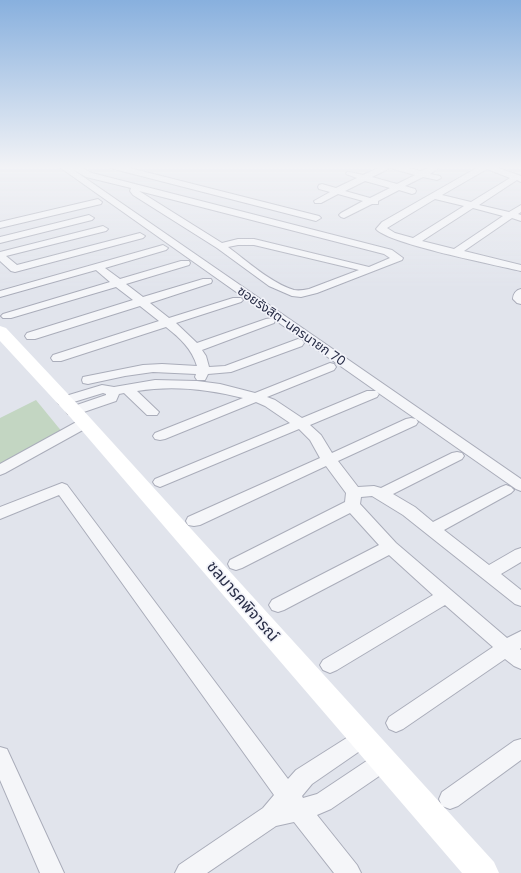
<!DOCTYPE html>
<meta charset="utf-8">
<style>
body{margin:0}
canvas{display:block;background:#e1e4ec}
</style>
<canvas width="521" height="873"></canvas>
<script>
const g = document.querySelector('canvas').getContext('2d');
g.lineJoin = 'round';
function fillPath(path, color) { g.fillStyle = color; g.fill(path, 'evenodd'); }
function strokePath(path, color, width, dash) { g.strokeStyle = color; g.lineWidth = width; g.lineCap = dash ? 'butt' : 'round'; g.setLineDash(dash || []); g.stroke(path); }
function write(font, color, halo, rows, align = 'center') {
  g.font = font + ' Poppins,"Noto Sans Thai",sans-serif'; g.lineWidth = 3.5; g.setLineDash([]); g.textBaseline = 'middle'; g.strokeStyle = halo; g.fillStyle = color; for (const [text, x, y, turn = 0] of rows) {
    g.save(); g.translate(x, y); g.rotate((+turn || 0) * Math.PI / 180); g.textAlign = isNaN(turn) ? turn : align; if (halo) g.strokeText(text, 0, 0); g.fillText(text, 0, 0); g.restore();
  }
}
fillPath(new Path2D(`
 M36 400 63 433 0 468V418Z`), '#c3d6c2');
const street = new Path2D(`
 M58 166H78L92 173 392 250 403 258 402 260 317 293 301 297 292 296 269 286 217 248 133 195 130 191 131 188 86 177 72 169 521 479V491L516 489 416 419 418 422 416 425 338 461 358 487 374 486 381 488 452 453 457 452 462 453 464 456 462 459 393 494 415 507 433 522 501 487 506 485 511 487 514 490 511 493 444 530 489 565 515 550 521 548V562L501 574 521 590V606L515 604 403 515 372 496 361 497 360 504 396 543 507 638 521 631V648L520 649 521 650V669L514 666 505 659 403 729 396 732 389 729 386 723 389 717 493 647 445 605 337 670 330 673 323 670 320 665 323 660 433 595 389 555 284 610 278 612 272 610 269 605 272 600 379 545 350 513 242 568 236 570 230 568 228 564 230 560 345 502 346 493 326 466 200 525 194 526 188 525 186 521 188 517 320 458 310 440 299 429 160 487 155 485 153 482 155 479 290 423 265 406 256 402 165 439 160 440 155 439 153 436 155 433 243 398C208 389 172 385 137 391L159 412 157 415H147L124 393 119 394 116 401 78 414H68L66 411 68 408 106 395V394L103 393 64 405 59 404 57 401 59 398 102 385 114 387 155 380 197 381 220 384 255 393 330 363 334 364 336 367 334 370 267 397 275 400 302 418 367 391H376L275 320 274 323 202 350 206 356 209 367 225 366 298 339 302 340 304 343 302 346 231 372 208 374 205 380H197L195 377 196 374 153 372 125 376 88 384 83 383 82 380 83 377 143 365 162 364 197 366C192 349 180 338 166 327L61 361H53L51 358 53 355 159 321 140 306 35 339H27L25 336 27 333 133 300 116 287 11 318H3L1 316 3 314 110 282 96 270 0 297V291L163 245 168 248 166 250 105 268 120 279 181 261H189L190 263 189 265 126 284 143 297 203 279H211L212 281 211 283 150 303 169 318 233 298H241L243 300 241 302 176 323 197 343 266 319 273 318ZM139 191 384 254 390 258 369 267 254 239H238L222 243ZM238 245H254L359 270 309 289C304 290 299 291 294 290 271 283 247 261 228 247ZM377 392 416 419 411 418 406 419 332 453 321 435 310 425 377 397 379 394Z
 M109 166H122L319 216 321 218 316 221 110 168Z
 M382 166H401L421 171 432 166H442L430 174 440 176 441 178 437 180 423 177 405 186 415 189 416 191 415 193 412 194 399 190 378 201V204H372L344 218 341 217 339 215 341 213 363 201 338 194 321 203H315L314 201 330 192 319 189 318 187 319 185 322 184 336 188 357 178 346 174 347 172H350L363 175ZM390 168 415 175 397 184 372 177ZM365 181 390 188 370 198 345 191Z
 M480 166H493L521 176V182L517 180 479 205 509 212 521 205V212L518 214 521 215V221L512 218 464 251 521 265V271C496 265 389 244 376 229L382 222ZM487 169 510 178 471 202 442 195ZM435 199 464 206 413 238 395 233 387 228ZM473 208 503 216 454 249 422 241Z
 M98 199 102 202 101 204 0 228V222Z
 M89 215 94 218 92 220 0 243V237Z
 M103 226 108 229 106 231 6 256 17 265 140 233 145 236 143 238 15 272 11 271 0 261V252Z
 M521 289V304L517 303 513 299C513 294 516 290 521 289Z
 M85 419 90 420 92 423 90 426 5 473 0 475V464L80 420Z
 M62 483 67 485 288 779 296 770 356 732 363 729 370 732 373 738 370 744 312 784 302 796 303 798 317 794 377 754 384 751 391 754 395 761 391 768 331 809 317 815 357 865 361 873H334L294 822 276 826 207 873H175L179 865 263 808 274 795 59 495 0 519V507Z
 M521 739V760L458 806 450 809 442 806 439 799 442 792 514 741Z
 M0 747 7 749 64 873H40L0 780Z`);
strokePath(street, '#aaadba', 2);
fillPath(street, '#f5f6f9');
fillPath(new Path2D(`
 M0 326 6 328 83 410 494 862 499 873H462L71 418 0 341Z`), '#fff');
const sky = g.createLinearGradient(0, 0, 0, 288);
sky.addColorStop(0, '#88b0de');
sky.addColorStop(0.58, '#f2f3f6');
sky.addColorStop(1, '#f2f3f600');
g.fillStyle = sky;
g.fillRect(0, 0, 521, 288);
write('13px', '#282d46', '#f2f3f9', [
 ["ซอยรังสิต-นครนายก 70",291,327,35]
]);
write('16px', '#282d46', '#f2f3f9', [
 ["ชลมารคพิจารณ์",242,602,49]
]);
</script>
